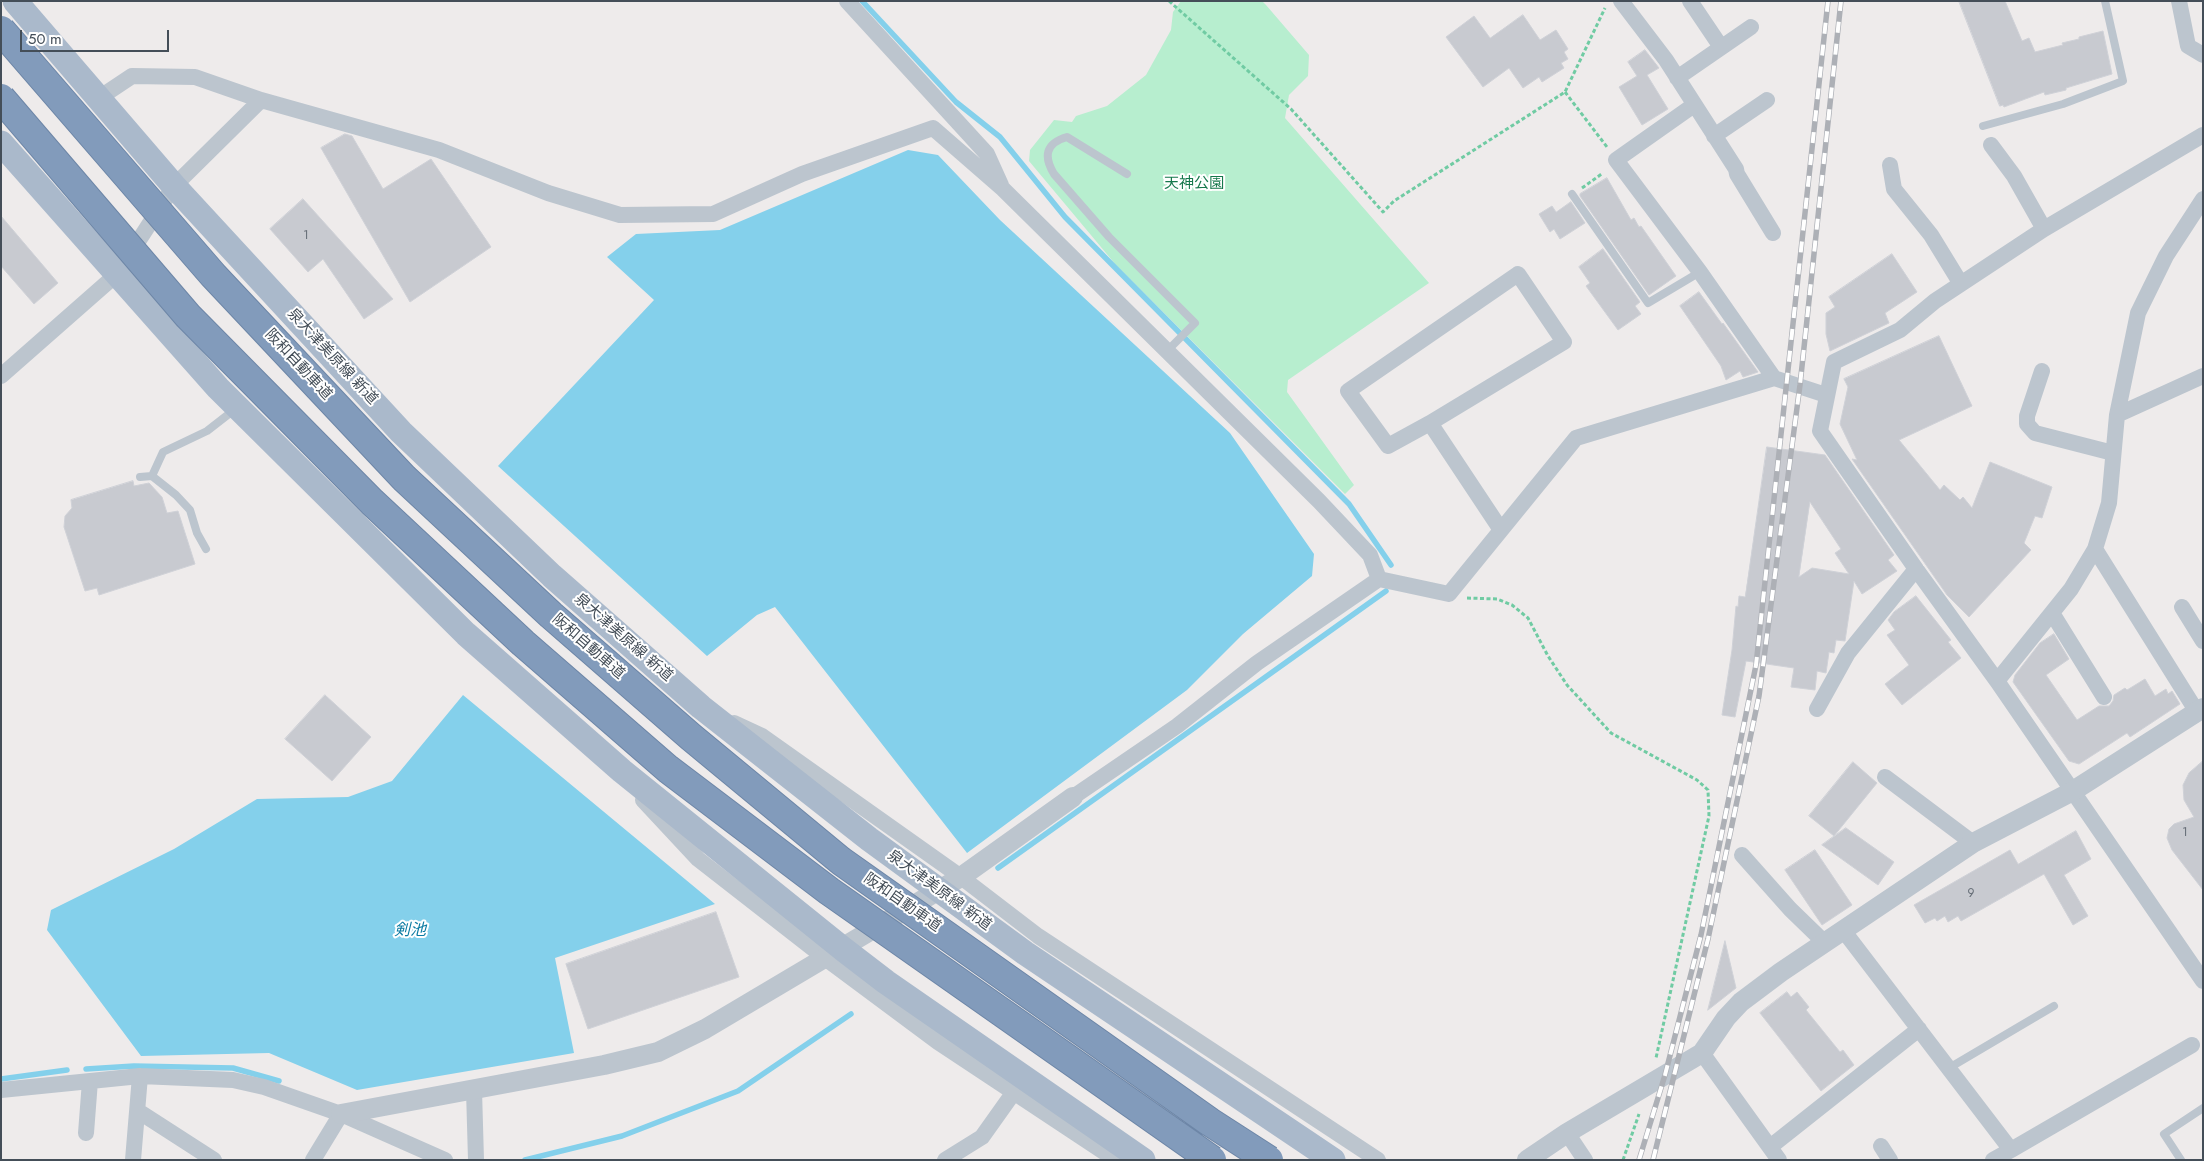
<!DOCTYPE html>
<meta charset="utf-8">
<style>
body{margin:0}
#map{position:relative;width:2204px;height:1161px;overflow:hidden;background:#eeebeb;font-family:Jost,sans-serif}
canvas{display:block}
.frame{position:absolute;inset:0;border:2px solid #444e58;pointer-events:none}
.scale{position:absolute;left:20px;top:30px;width:149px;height:22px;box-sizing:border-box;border:2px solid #444e58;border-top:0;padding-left:6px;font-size:15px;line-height:18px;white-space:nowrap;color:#444e58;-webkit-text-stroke:4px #fff;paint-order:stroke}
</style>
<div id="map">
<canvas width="2204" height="1161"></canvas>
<div class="frame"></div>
<div class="scale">50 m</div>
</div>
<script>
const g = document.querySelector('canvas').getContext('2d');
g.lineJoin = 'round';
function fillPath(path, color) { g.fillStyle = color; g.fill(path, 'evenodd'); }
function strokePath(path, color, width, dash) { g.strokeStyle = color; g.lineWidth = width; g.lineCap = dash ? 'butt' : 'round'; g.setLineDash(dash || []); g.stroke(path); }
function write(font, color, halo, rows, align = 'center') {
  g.font = font + ' Jost,"Noto Sans JP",sans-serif'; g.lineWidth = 4; g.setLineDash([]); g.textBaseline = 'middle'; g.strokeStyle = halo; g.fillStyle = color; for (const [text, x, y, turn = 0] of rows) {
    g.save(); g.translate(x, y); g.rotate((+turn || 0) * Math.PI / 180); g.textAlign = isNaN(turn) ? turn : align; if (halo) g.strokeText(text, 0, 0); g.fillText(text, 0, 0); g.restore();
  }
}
fillPath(new Path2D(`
 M1181 1H1262L1266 5 1309 55 1308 76 1289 95 1285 118 1429 283 1288 380 1287 392 1354 485 1345 494 1116 265 1029 161 1030 150 1054 120 1072 122 1076 116 1107 106 1146 75 1171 30 1173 12Z`), '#b7eecf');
fillPath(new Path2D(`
 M908 150 938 155 1000 220 1230 433 1314 554 1312 576 1243 634 1187 690 967 853 775 607 757 615 707 656 498 466 654 300 607 257 636 234 720 230Z
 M463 695 715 904 555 958 574 1053 357 1090 269 1053 141 1056 47 930 51 910 174 849 257 799 348 797 392 781Z`), '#84d0eb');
strokePath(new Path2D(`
 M862 1 956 102 1000 137 1065 217 1349 504 1391 565
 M998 868 1386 591
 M86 1069 134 1066 233 1068 279 1081
 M1 1079 67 1070
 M525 1160 622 1136 738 1091 851 1014`), '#84d0eb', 5.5);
const building = new Path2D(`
 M1959 1H2005L2022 41 2029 38 2035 52 2063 45 2062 43 2079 39V37L2103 31 2112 74 2066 88V90L2045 95 2044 92 2004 107 2003 105 2000 106Z
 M1523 15 1540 40 1556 30 1568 49 1564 52 1568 59 1561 63 1564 68 1542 82 1539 77 1523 88 1509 68 1483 87 1446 37 1474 16 1490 38Z
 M1645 50 1659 68 1647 75 1668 109 1642 125 1619 87 1637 76 1628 62Z
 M345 134 352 136 383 189 431 159 491 247 410 302 321 148Z
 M1607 178 1631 220 1634 218 1639 227 1641 226 1676 276 1649 295 1580 196V194Z
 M303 199 393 299 364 319 323 259 308 272 270 229Z
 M1571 202 1585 223 1560 239 1554 229 1550 232 1539 214 1552 206 1556 212Z
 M1 216 58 283 34 304 1 266Z
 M1603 249 1640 302 1635 306 1641 314 1618 330 1586 286 1590 283 1579 267Z
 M1892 254 1917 292 1885 313 1889 323 1830 351 1826 334V313L1835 307 1829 297Z
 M1699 292 1722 324 1723 323 1758 372 1743 377 1740 371 1726 380 1721 366 1680 306Z
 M1939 336 1972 406 1899 440 1940 490 1944 485 1960 500 1963 497 1972 508 1990 462 2052 487 2042 518 2035 516 2024 543 2031 550 1969 617 1947 595 1852 459 1857 460 1840 424 1848 387 1844 379Z
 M1767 447 1825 455 1894 555 1888 560 1897 571 1862 594 1854 581 1845 641 1836 640 1834 653 1829 652 1826 673 1817 671 1815 690 1791 687 1794 668 1746 661 1735 717 1722 715 1732 650 1736 606 1738 607 1739 596 1745 597ZM1810 502 1841 549 1835 553 1849 574 1812 568 1799 577Z
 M133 481 134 486 149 483 162 497 167 513 178 511 195 564 99 595 97 588 85 591 64 527 65 516 72 508 71 500Z
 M1916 596 1951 640 1948 642 1961 658 1902 705 1885 684 1909 665 1887 635 1895 630 1888 620 1894 612Z
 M2054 634 2069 659 2046 675 2077 720 2099 706H2109L2113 701 2114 695 2125 688 2127 690 2145 679 2155 696 2166 689 2168 694 2172 691 2180 704 2130 737 2127 733 2079 764 2069 761 2013 682 2015 675 2040 643Z
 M325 695 371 737 332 781 285 739Z
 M2203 761V890L2172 850 2167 838 2169 829 2174 824 2194 817 2184 800 2183 785 2189 773Z
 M1853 762 1877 783 1834 836 1809 816Z
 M1846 828 1894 862 1878 885 1822 845Z
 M2076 831 2091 859 2064 875 2088 916 2073 925 2044 874 1961 921 1958 916 1948 922 1945 916 1937 921 1935 918 1925 923 1914 905 2010 850 2018 864Z
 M1815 850 1852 905 1822 925 1785 870Z
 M716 912 739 977 588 1029 566 964Z
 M1725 941 1736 988 1708 1010Z
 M1787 992 1791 997 1797 992 1809 1007 1806 1010 1840 1052 1843 1050 1854 1065 1821 1091 1760 1013Z`);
fillPath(building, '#c8cad0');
strokePath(building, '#cfd1d7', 1);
strokePath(new Path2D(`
 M1169 1 1291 109 1383 212 1394 201 1565 92 1605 8
 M1565 92 1607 147
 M1582 188 1603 173
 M1467 598 1497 599 1512 605 1528 618 1548 656 1567 685 1611 733 1697 780 1708 790 1709 816 1656 1058
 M1623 1160 1639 1114`), '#70cba3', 3, [4, 2.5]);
strokePath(new Path2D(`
 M1983 126 2063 104 2123 81 2105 1
 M1127 174 1067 137C1046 143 1043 156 1054 174L1109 237 1195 323 1167 351
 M1572 194 1648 303 1700 272
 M152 476 163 452 207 431 234 410
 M140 477 152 476 176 495 190 510 197 533 206 549
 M1949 1068 2054 1006
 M2181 1160 2164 1134 2203 1108`), '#bcc5ce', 8);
strokePath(new Path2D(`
 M847 1 987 154 1001 185
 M1621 1 1666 60 1736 169 1737 174 1773 233
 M1690 1 1721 47
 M2179 1 2188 46 2203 55
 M1677 78 1751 27
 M99 98 132 76 195 77 261 100
 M1694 105 1616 160 1700 272 1774 378
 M2203 135 2044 229 1935 301 1900 330 1834 362 1820 431 1916 569 1997 681 2203 981
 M1714 136 1767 100
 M1991 145 2014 176 2044 229
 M1890 165 1894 189 1931 235 1961 284
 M2042 371 2027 416V424L2035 433 2113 453
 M1 376 117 274 174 186 261 100 439 150 548 193 620 215 713 214 802 174 933 128 1003 189 1319 501 1370 555 1379 579
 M2117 415 2203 376
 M1430 423 1564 342 1518 274 1348 391 1388 446 1430 423 1501 530
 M2095 549 2197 712
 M2182 607 2203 641
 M2052 613 2104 697
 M1997 681 2071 589 2095 549 2109 503 2117 415 2138 313 2166 256 2203 199
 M1817 709 1848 653 1916 569
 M734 723 762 736 961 877 1038 936 1378 1160
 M1885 777 1973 843
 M1073 797 1177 726 1257 663 1379 579 1449 594 1576 438 1774 378 1826 395
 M643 800 698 859 825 958 938 1042 1116 1160
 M1742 855 1790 909 1824 942
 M1843 930 2011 1150 1993 1160
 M1702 1053 1779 1160
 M1 1090 140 1076 233 1080 264 1087 341 1114 445 1160
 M474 1090 476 1160
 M138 1111 214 1160
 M86 1133 90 1081
 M1567 1133 1585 1160
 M1881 1146 1890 1160
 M1770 1147 1919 1029
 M2011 1150 2192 1045
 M133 1160 140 1076
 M313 1160 341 1114
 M945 1160 982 1137 1014 1092`), '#bcc5ce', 16);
strokePath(new Path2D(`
 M341 1114 604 1065 658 1052 705 1029 961 877 1073 797
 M1527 1160 1567 1133 1702 1053 1726 1018 1741 1002 1781 972 1973 843 2073 791 2203 708`), '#bcc5ce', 20);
strokePath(new Path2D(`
 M15 1 174 186 401 432 552 576 701 707 869 839 1025 953 1333 1160
 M1 143 218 388 466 634 622 771 843 949 886 982 1143 1160`), '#aab9cb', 25);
const rail = new Path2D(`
 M1639 1160 1665 1075 1701 935 1756 665 1828 1
 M1653 1160 1708 939 1759 696 1800 385 1841 1`);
strokePath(rail, '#adb0b6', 5.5);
strokePath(rail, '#fff', 4, [11]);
const motorwayBridge = new Path2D(`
 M1 30 213 275 404 478 551 615 691 737 841 861 1210 1122 1269 1160
 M1 98 188 316 372 502 523 643 668 769 829 891 1212 1160`);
strokePath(motorwayBridge, '#6d86a7', 30, []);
strokePath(motorwayBridge, '#829bbb', 28);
write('12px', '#656d76', null, [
 ["1",306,236],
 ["1",2185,833],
 ["9",1971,894]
]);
write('15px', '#16784c', '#fff', [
 ["天神公園",1194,184]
]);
write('15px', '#444e58', '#fff', [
 ["泉大津美原線 新道",332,357,47],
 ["阪和自動車道",298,365,47],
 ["泉大津美原線 新道",623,638,41],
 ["阪和自動車道",588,647,41],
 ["泉大津美原線 新道",939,891,36],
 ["阪和自動車道",902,903,35]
]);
write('italic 16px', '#0c7ca3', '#fff', [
 ["剣池",410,931]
]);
</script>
